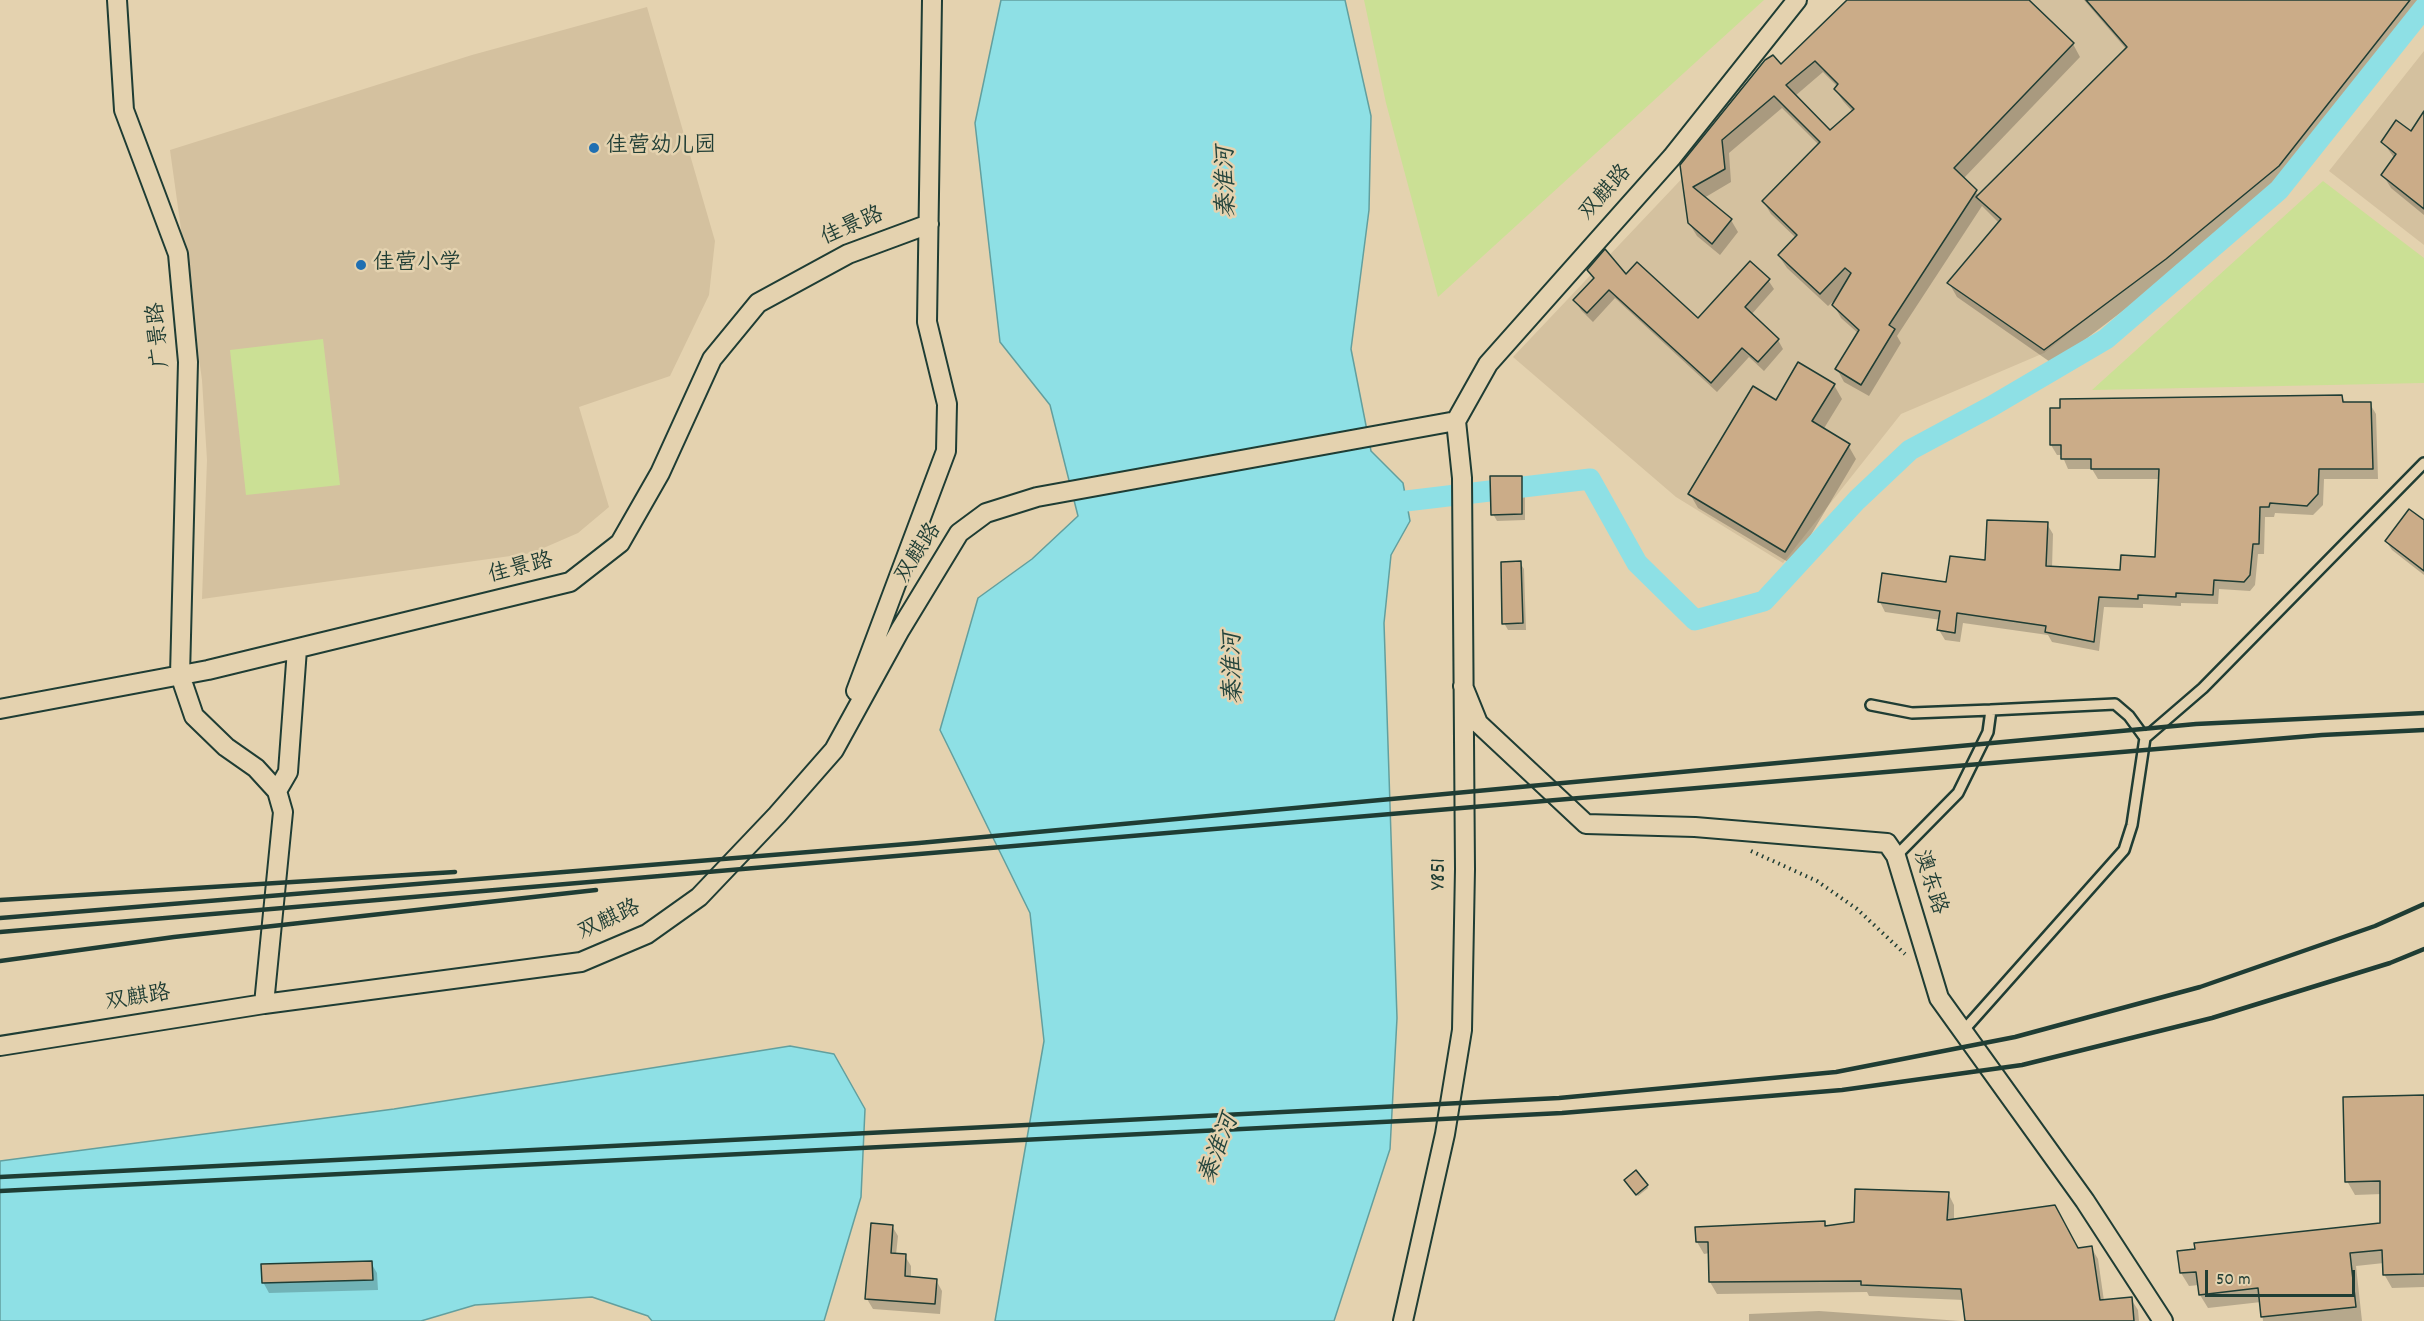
<!DOCTYPE html>
<meta charset="utf-8">
<style>
body{margin:0}
#map{position:relative;width:2424px;height:1321px;overflow:hidden;background:#e4d2af;font-family:Dekko,sans-serif}
canvas{display:block}
.scale{position:absolute;left:2205px;top:1270px;width:150px;height:27px;box-sizing:border-box;border:3px solid #1f3d34;border-top:0;padding-left:8px;font-size:18px;line-height:21px;white-space:nowrap;color:#1f3d34;-webkit-text-stroke:4px #e4d2af;paint-order:stroke}
</style>
<div id="map">
<canvas width="2424" height="1321"></canvas>
<div class="scale">50 m</div>
</div>
<script>
const g = document.querySelector('canvas').getContext('2d');
g.lineJoin = 'round';
function fillPath(path, color) { g.fillStyle = color; g.fill(path, 'evenodd'); }
function strokePath(path, color, width, dash) { g.strokeStyle = color; g.lineWidth = width; g.lineCap = dash ? 'butt' : 'round'; g.setLineDash(dash || []); g.stroke(path); }
function write(font, color, halo, rows, align = 'center') {
  g.font = font + ' Dekko,"LXGW WenKai TC",sans-serif'; g.lineWidth = 5; g.setLineDash([]); g.textBaseline = 'middle'; g.strokeStyle = halo; g.fillStyle = color; for (const [text, x, y, turn = 0] of rows) {
    g.save(); g.translate(x, y); g.rotate((+turn || 0) * Math.PI / 180); g.textAlign = isNaN(turn) ? turn : align; if (halo) g.strokeText(text, 0, 0); g.fillText(text, 0, 0); g.restore();
  }
}
fillPath(new Path2D(`
 M1851 0H2408L2269 174 2044 353 1901 414 1783 563 1676 497 1513 357Z
 M647 7 715 241 709 295 670 376 579 407 609 507 578 533 532 553 202 599 207 460 202 380 170 150 472 55Z
 M2424 51V245L2329 171Z`), '#d4c19f');
fillPath(new Path2D(`
 M1364 0H1764L1438 297 1386 103Z
 M2323 181 2424 258V383L2092 390Z
 M323 339 340 485 246 495 230 350Z`), '#cbe095');
const water = new Path2D(`
 M1001 0H1345L1371 116 1369 210 1351 349 1371 451 1403 483 1410 521 1391 555 1384 623 1397 1018 1390 1149 1334 1321H995L1044 1041 1030 913 940 730 978 598 1032 559 1078 516 1050 405 1000 342 975 123Z
 M790 1046 834 1054 865 1109 861 1197 824 1321H652L648 1316 592 1297 475 1305 421 1321H0V1161L394 1109Z`);
fillPath(water, '#8ee0e5');
strokePath(water, '#629f9e', 1.5);
fillPath(new Path2D(`
 M1850 0H2027L2073 44 2080 57 1963 179 1979 196 2127 50 2084 0H2424V5L2287 180 2174 272 2053 364 1957 297 1949 283 1999 223 1982 206 1897 336 1901 343 1869 396 1844 382 1837 369 1859 334 1841 318 1834 305 1839 296 1828 306 1787 268 1779 256 1796 238 1771 214 1763 201 1819 145 1782 108 1729 153 1731 182 1704 198 1731 220 1738 232 1720 255 1697 236 1689 223 1682 165ZM1823 72 1838 87 1835 89 1843 101 1853 112 1830 132 1795 96Z
 M2424 114V215L2391 188 2383 175 2395 159 2383 142 2411 134Z
 M1589 270 1626 276 1698 320 1768 280 1774 289 1751 315 1778 340 1783 349 1764 371 1749 357 1717 392 1615 298 1593 322 1581 310 1575 300 1595 280Z
 M1834 385 1842 399 1823 430 1848 445 1856 459 1793 565 1698 508 1690 494 1776 402Z
 M2342 397 2346 404H2370L2376 414 2378 479H2324L2323 505 2313 515 2275 513 2274 517H2265L2264 554H2258L2255 585 2250 591 2219 589 2218 604 2181 603V606L2143 604V608L2104 607 2099 651 2052 642 2048 635 1963 623 1960 642 1945 640 1939 630 1941 620 1885 612 1880 602 1947 584 1987 562 2047 524 2053 534 2052 568 2122 572 2156 559 2160 479H2098L2092 469H2068L2062 455H2057L2051 445Z
 M1521 478 1525 484V520L1497 521 1493 514Z
 M2424 522V575L2392 550 2386 541Z
 M1520 563 1524 569 1526 630H1508L1504 623Z
 M2424 1097V1287L2392 1288 2384 1274V1263L2356 1266 2362 1321H2263L2261 1302 2208 1308 2200 1295 2199 1285 2189 1286 2181 1273 2179 1252 2383 1225 2382 1194 2355 1195 2347 1181Z
 M1627 1183 1647 1185 1648 1188 1638 1196Z
 M1948 1193 1954 1205V1221L2078 1249 2091 1247 2098 1259 2104 1301 2131 1299 2138 1310 2139 1321H1967L1964 1300 1869 1296 1867 1292 1717 1294 1710 1282V1253L1704 1254 1697 1242 1824 1222 1827 1227 1856 1223Z
 M892 1226 898 1236 896 1255 905 1256 911 1266V1278L936 1280 942 1291 940 1314 873 1309 867 1299Z
 M371 1263 377 1273 378 1290 269 1293 263 1282Z
 M1819 1311 1961 1321H1749V1314Z`), '#0003');
strokePath(new Path2D(`
 M1406 501 1590 479 1637 563 1695 620 1764 601 1857 500 1910 450 1992 406 2106 339 2279 190 2424 8`), '#8ee0e5', 21);
const building = new Path2D(`
 M1847 0H2029L2074 43 1954 168 1977 190 1889 325 1895 329 1861 385 1835 369 1859 330 1832 305 1851 273 1845 268 1820 294 1778 255 1797 235 1762 201 1820 142 1774 96 1722 140 1725 169 1693 187 1732 219 1712 244 1688 223 1680 165 1765 60 1773 55 1781 64ZM1815 61 1838 84 1834 89 1854 109 1830 130 1786 85Z
 M2086 0H2410L2279 166 2166 259 2044 350 1947 283 2001 219 1976 197 2127 47Z
 M2424 111V209L2381 175 2396 154 2381 142 2396 120 2411 131Z
 M1605 249 1626 274 1637 262 1698 318 1750 261 1770 279 1745 307 1779 339 1758 362 1742 348 1711 383 1609 290 1587 313 1573 300 1594 278 1587 270Z
 M1798 362 1835 384 1812 421 1850 444 1785 552 1688 494 1753 386 1776 400Z
 M2342 395 2343 402H2371L2373 469H2319L2318 494 2307 506 2270 503 2269 507H2260L2259 544H2253L2250 575 2244 582 2214 580 2213 595 2176 593V597L2138 595V599L2099 597 2094 642 2045 632 2046 626 1957 613 1955 633 1937 630 1940 611 1878 602 1882 573 1946 582 1950 556 1985 560 1987 520 2048 522 2046 566 2120 570 2121 555 2155 557 2159 469H2091V459H2061V445H2050V408H2060V399Z
 M1490 476H1522V514L1491 515Z
 M2409 509 2424 520V571L2385 541Z
 M1521 561 1523 623 1502 624 1501 562Z
 M2424 1095V1274L2383 1275 2382 1250 2350 1253 2356 1307 2261 1317 2258 1288 2199 1295 2196 1272 2180 1273 2177 1251 2195 1249 2194 1243 2380 1223V1181L2345 1182 2343 1097Z
 M1636 1170 1648 1185 1636 1195 1624 1180Z
 M1855 1189 1949 1192 1947 1220 2055 1205 2078 1248 2092 1246 2100 1300 2132 1297 2134 1321H1965L1961 1289 1861 1285V1281L1709 1282 1708 1242H1696L1695 1227 1825 1221V1226L1854 1222Z
 M871 1223 893 1225 891 1253 906 1254 905 1276 937 1279 935 1304 865 1299Z
 M372 1261 373 1280 262 1283 261 1264Z`);
fillPath(building, '#cbac88');
strokePath(building, '#1f3d34', 1.5);
const service = new Path2D(`
 M1871 705 1912 713 1991 710
 M1896 856 1958 793 1988 732 1991 710 2115 704 2129 716 2145 738
 M1963 1031 2124 850 2132 825 2145 738 2203 688 2424 463`);
const minor = new Path2D(`
 M117 0 124 110 178 254 188 362 180 675 194 716 226 747 256 768 277 791 283 812 264 1004
 M1456 421 1488 364 1672 157 1797 0
 M1463 686 1478 723 1586 824 1695 827 1887 843 1896 856 1939 998 2085 1201 2163 1321
 M856 691 946 451 947 404 927 322 932 0
 M0 709 208 670 570 582 620 543 660 473 712 359 758 303 848 254 929 224
 M277 791 288 772 297 649
 M0 1046 264 1004 581 962 647 934 699 897 777 815 834 750 900 630 959 533 986 513 1037 497 1456 421
 M1403 1321 1445 1134 1462 1030 1465 869 1462 478 1456 421`);
strokePath(service, '#1f3d34', 14);
strokePath(minor, '#1f3d34', 22);
strokePath(new Path2D(`
 M1751 851 1817 881 1857 909 1905 954`), '#1f3d34', 4, [1.5, 4.5]);
strokePath(service, '#e4d2af', 9);
strokePath(minor, '#e4d2af', 18);
strokePath(new Path2D(`
 M0 900 455 872
 M0 918 919 843 2196 724 2424 713
 M0 932 2322 735 2424 730
 M0 961 174 937 596 890
 M0 1177 1559 1098 1836 1072 2015 1037 2200 987 2375 926 2424 904
 M0 1191 1562 1113 1842 1090 2022 1065 2212 1018 2390 963 2424 949`), '#1f3d34', 4.5);
for (const [x, y, r, color] of [
 [594,148,6,"#1f6fb2"],
 [361,265,6,"#1f6fb2"]
]) { const dot = new Path2D(); dot.arc(x, y, r, 0, 2 * Math.PI); g.fillStyle = color; g.fill(dot); strokePath(dot, '#e4d2af', 2); }
write('22px', '#1f3d34', '#e4d2af', [
 ["佳营幼儿园",606,148],
 ["佳营小学",373,265]
], 'left');
write('22px', '#1f3d34', '#e4d2af', [
 ["双麒路",1607,194,-48],
 ["佳景路",853,228,-23],
 ["广景路",161,335,-95],
 ["双麒路",920,554,-57],
 ["佳景路",521,570,-14],
 ["Y851",1441,874,-90],
 ["澳东路",1928,883,72],
 ["双麒路",610,922,-25],
 ["双麒路",138,1000,-9]
]);
write('italic 24px', '#25453d', '#e4d2af', [
 ["秦淮河",1229,182,-91],
 ["秦淮河",1236,668,-91],
 ["秦淮河",1221,1150,-69]
]);
</script>
